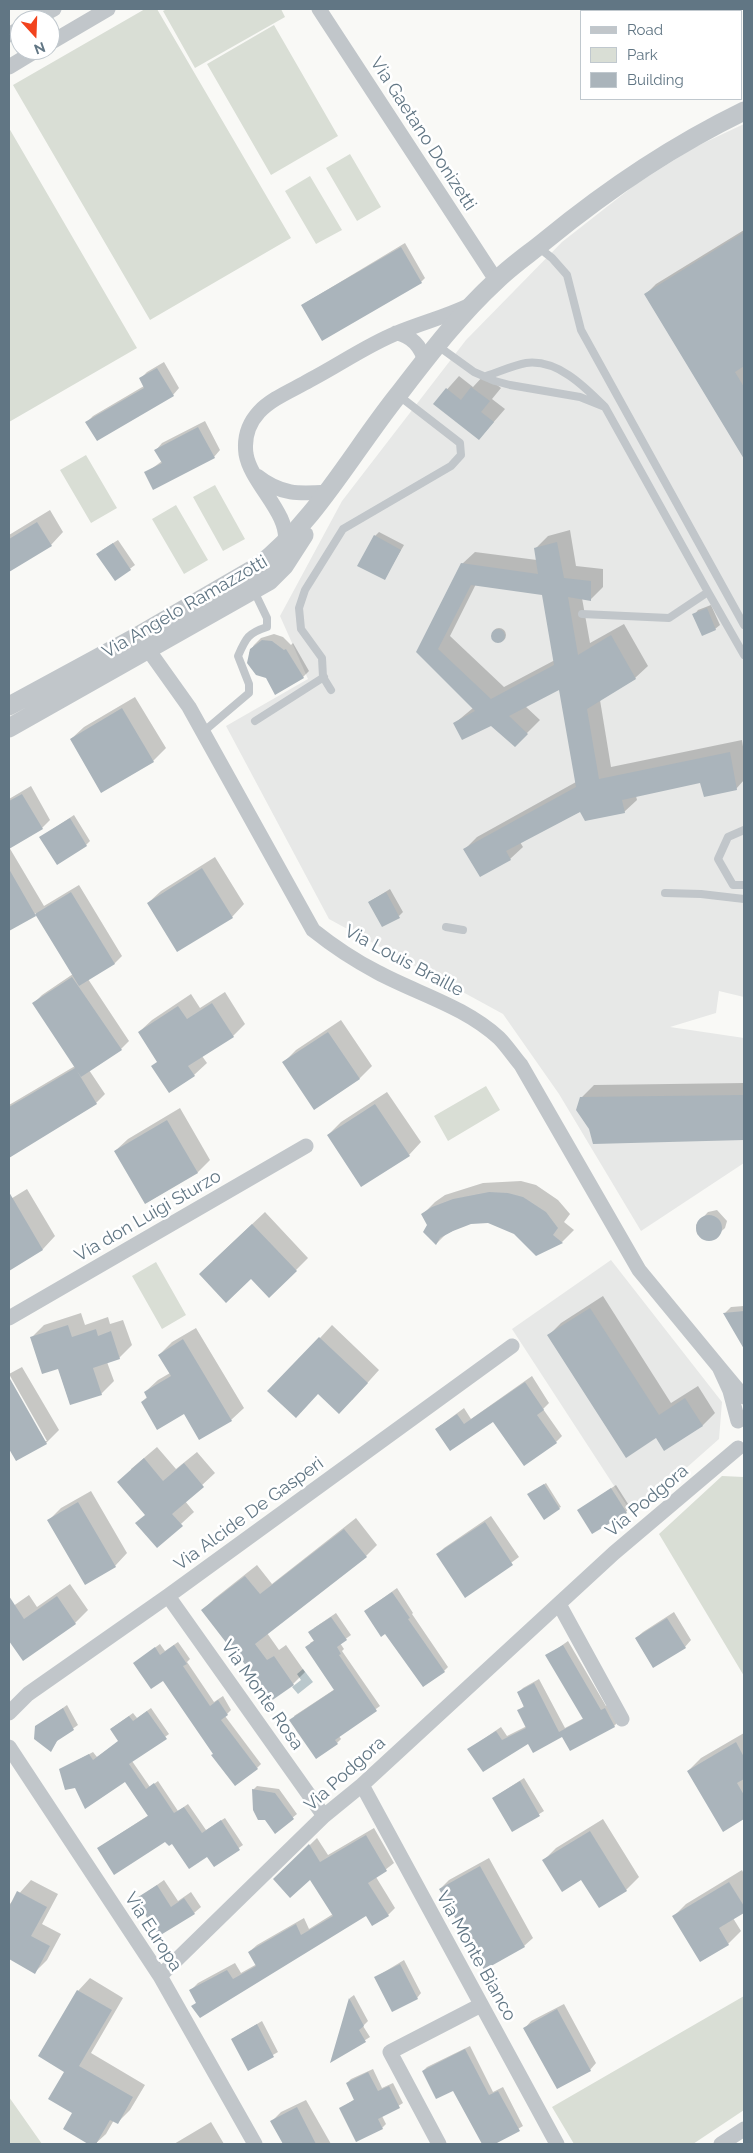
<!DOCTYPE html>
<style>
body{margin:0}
#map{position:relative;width:753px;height:2153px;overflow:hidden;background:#f9f9f6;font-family:Raleway,sans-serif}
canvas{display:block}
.frame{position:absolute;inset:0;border:10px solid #617684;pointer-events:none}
.legend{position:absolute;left:580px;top:10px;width:162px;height:90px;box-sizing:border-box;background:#fff;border:1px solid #c0c8ce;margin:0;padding:6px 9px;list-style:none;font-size:15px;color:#617684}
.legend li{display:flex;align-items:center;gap:10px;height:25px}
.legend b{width:25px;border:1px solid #c0c8ce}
.north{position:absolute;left:10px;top:10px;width:50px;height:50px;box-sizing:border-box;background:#fff;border:1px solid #c0c8ce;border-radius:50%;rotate:160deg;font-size:14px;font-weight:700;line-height:20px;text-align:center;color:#617684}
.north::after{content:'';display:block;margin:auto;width:18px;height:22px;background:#f2431d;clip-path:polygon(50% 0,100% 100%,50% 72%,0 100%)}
</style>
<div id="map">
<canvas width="753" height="2153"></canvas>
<div class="frame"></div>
<ul class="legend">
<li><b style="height:6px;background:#c1c6ca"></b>Road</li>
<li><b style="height:14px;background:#d9ded5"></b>Park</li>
<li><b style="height:14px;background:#aab4bb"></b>Building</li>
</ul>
<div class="north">N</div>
</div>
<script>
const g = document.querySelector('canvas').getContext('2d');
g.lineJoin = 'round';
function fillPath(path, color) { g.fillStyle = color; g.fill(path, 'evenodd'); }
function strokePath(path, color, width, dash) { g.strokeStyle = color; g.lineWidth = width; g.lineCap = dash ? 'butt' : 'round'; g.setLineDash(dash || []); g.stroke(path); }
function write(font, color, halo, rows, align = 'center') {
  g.font = font + ' Raleway,sans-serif'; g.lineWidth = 5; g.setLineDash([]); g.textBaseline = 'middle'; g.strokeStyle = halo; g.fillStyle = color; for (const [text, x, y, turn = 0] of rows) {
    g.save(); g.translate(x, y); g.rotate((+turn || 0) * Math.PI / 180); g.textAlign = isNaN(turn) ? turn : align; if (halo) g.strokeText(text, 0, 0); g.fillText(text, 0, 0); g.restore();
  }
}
fillPath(new Path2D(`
 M744 124V997L719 991 716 1013 670 1027 744 1038V1163L641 1231 559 1094 503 1014 329 919 226 726 308 679 280 616 342 501 466 340 562 242 636 184 695 147Z
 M611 1260 722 1402 719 1439 633 1515 512 1329Z`), '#e7e8e7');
fillPath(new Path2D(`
 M145 9H157L291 238 150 320 13 85Z
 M167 9H281L285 17 195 68 163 11Z
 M274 25 338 136 271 175 207 64Z
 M9 128 137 348 9 422Z
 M350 154 381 207 357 221 326 168Z
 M310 176 342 230 316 244 285 191Z
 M86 455 117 508 91 523 60 470Z
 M215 485 245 539 223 551 193 497Z
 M176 505 208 560 184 574 152 519Z
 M486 1086 500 1110 448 1141 434 1116Z
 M156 1262 186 1315 162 1329 132 1276Z
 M722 1476 744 1477V1676L659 1534Z
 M744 1996V2110L693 2144H574L552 2107Z
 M9 2097 42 2144H9Z`), '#d9ded5');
fillPath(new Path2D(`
 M303 1669 313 1682 298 1694 292 1687 301 1680 297 1674Z`), '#bac8cc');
fillPath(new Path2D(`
 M744 230V440L737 445 646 294 656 284Z
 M405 243 425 278 421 282 302 305Z
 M164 362 179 388 173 395 87 422 93 416 144 386 140 379 147 372Z
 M484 375 501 388 492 399 505 409 479 439 435 403 459 376 473 387Z
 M205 421 220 450 214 457 146 473 162 461 156 450 162 443Z
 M50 510 63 532 51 545 9 570V535Z
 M570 530 576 566 603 569V587L590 600 582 598 590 643 624 624 648 666 635 678 600 700 611 767 742 740 744 753V780L736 789 700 781 636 796 637 800 624 812 581 811 520 842 523 847 510 859 465 849 477 837 576 782 560 688 525 706 540 720 515 745 491 724 455 723 473 708 418 652 462 564 475 552 537 560 535 549 548 536ZM476 584 543 594 555 660 504 687 450 636Z
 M379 532 404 545 384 579 375 536Z
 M118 540 135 565 115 580 102 550Z
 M711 605 720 625 715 629 694 615 698 610Z
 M492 635a7 7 0 1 1 14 0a7 7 0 1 1-14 0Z
 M274 634 283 637 291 645 293 643 309 671 303 677 266 676 249 663V653L254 645 261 638Z
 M135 697 166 748 153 761 71 739 84 727Z
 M31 786 50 820 42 828 9 847 44 906 79 885 122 956 114 964 88 979 129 1041 121 1049 89 1070 105 1094 96 1103 9 1156V1105L75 1066 34 1003 42 995 73 974 36 913 9 930V799Z
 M74 815 90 841 86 845 41 837Z
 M215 857 244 904 232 917 148 903 161 891Z
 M390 889 403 912 399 916 369 902Z
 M225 992 245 1024 233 1036 202 1056 207 1063 194 1075 158 1061 139 1032 152 1020 191 994 200 1008Z
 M341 1020 372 1066 360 1078 314 1108 284 1062 296 1050Z
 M744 1083V1139L594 1143 581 1098 594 1085Z
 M387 1092 421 1142 409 1155 328 1135 341 1122Z
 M180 1108 210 1160 198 1172 146 1203 115 1151 128 1139Z
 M521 1181 536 1185 558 1200 570 1214 564 1222 574 1230 562 1242 536 1255 515 1233 488 1222H471L446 1234 436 1244 423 1214 435 1202 445 1195 483 1183Z
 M27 1189 55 1236 43 1249 9 1269V1200Z
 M717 1210 727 1221 725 1228 713 1239H703L697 1234 696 1225 708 1212Z
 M265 1212 308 1258 296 1270 251 1277 213 1261Z
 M603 1296 671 1403 698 1386 715 1413 703 1425 665 1449 657 1437 549 1335 561 1323Z
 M744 1306V1346L725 1313 731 1307Z
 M81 1313 85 1325 108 1317 110 1324 123 1320 132 1345 119 1358 107 1362 114 1381 101 1394 59 1367 31 1338 44 1325Z
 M332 1325 379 1370 352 1400 319 1393 320 1338Z
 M196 1328 244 1408 231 1420 184 1412 142 1402 148 1396 145 1392 158 1380 170 1373 159 1355 172 1342Z
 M22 1367 59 1430 46 1443 16 1460 9 1446V1379L44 1441H47L9 1374Z
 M532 1376 549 1403 543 1409 562 1436 556 1442 494 1420 436 1429 464 1408 471 1419Z
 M157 1447 176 1469 197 1452 215 1473 185 1501 194 1512 157 1546 131 1469Z
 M546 1483 561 1507 559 1508 531 1493Z
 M616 1485 630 1507 626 1512 579 1510Z
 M91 1491 127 1553 115 1566 49 1520 61 1508Z
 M491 1516 519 1557 466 1596 438 1554 444 1548Z
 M356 1518 377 1545 366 1556 267 1633 279 1650 286 1645 305 1672 293 1684 271 1699 240 1655 203 1610 214 1599 257 1565 272 1584Z
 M70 1584 88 1610 75 1623 23 1659 9 1638V1609L29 1595 37 1607Z
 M397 1588 413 1613 412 1614 448 1667 444 1671 386 1632 365 1611Z
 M674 1612 691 1640 685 1647 636 1638 643 1632Z
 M336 1613 351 1635 340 1643 344 1649 342 1651 380 1706 339 1736 341 1739 337 1743 316 1757 294 1716 335 1689 310 1643 315 1640 314 1628Z
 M568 1641 606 1706 610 1704 619 1721 614 1726 528 1742 469 1749 501 1727 507 1736 527 1726 519 1710 524 1706 518 1693 523 1688 539 1679 565 1728 584 1718 547 1656Z
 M178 1642 190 1659 187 1662 214 1702 223 1696 231 1710 225 1716 261 1764 257 1768 214 1754 163 1679 134 1663 160 1644 165 1651Z
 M67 1705 78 1725 59 1738 51 1750 36 1727Z
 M151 1708 169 1734 132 1761 150 1787 158 1781 178 1811 188 1804 206 1830 225 1818 243 1845 214 1865 208 1855 166 1840 98 1848 149 1815 126 1781 76 1787 61 1769 93 1752 97 1757 119 1741 111 1729 115 1726 133 1713 137 1718Z
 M744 1733V1818L723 1830 688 1771 701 1758Z
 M524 1778 544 1811 512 1831 493 1798Z
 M257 1786 279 1789 297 1814 275 1832 253 1790Z
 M603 1819 639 1877 626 1890 599 1906 582 1878 544 1860 556 1848Z
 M374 1828 394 1863 376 1877 395 1908 388 1915 366 1914 197 2002 191 1990 198 1983 235 1963 241 1973 257 1964 249 1952 257 1945 304 1918 309 1929 333 1914 310 1878 275 1879 317 1838 328 1855Z
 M489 1858 533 1938 524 1946 440 1889 449 1880Z
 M742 1870 744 1874V1911L733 1918 741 1931 728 1944 701 1961 674 1916 686 1904Z
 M31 1880 58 1894 42 1924 61 1934 47 1960 35 1972 9 1958V1905Z
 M164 1880 178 1901 191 1892 201 1907 194 1913 137 1899Z
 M404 1960 421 1993 417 1998 376 1977Z
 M90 1978 123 1998 91 2053 145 2085 130 2110 118 2122 114 2120 106 2134 95 2144H91L64 2129 74 2113 66 2071 78 1991Z
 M354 1995 368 2021 363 2026 370 2037 332 2061 350 1998Z
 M564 2004 596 2063 590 2070 525 2028 531 2021Z
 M262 2021 278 2052 248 2069 232 2039Z
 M470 2046 493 2092 503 2087 523 2126 492 2144H484L454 2089 423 2071 427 2067Z
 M373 2069 382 2088 393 2083 403 2103 382 2116 386 2124 382 2128 341 2108 355 2099 347 2083 351 2079Z
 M306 2100 331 2144H284L272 2121 281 2112Z
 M211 2122 224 2144H174Z`), '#0003');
fillPath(new Path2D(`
 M744 232V366L735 372 744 387V459L644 294Z
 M401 247 422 283 322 341 301 305Z
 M157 368 174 396 97 441 85 422 144 388 139 378Z
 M471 387 490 401 481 412 494 422 479 440 433 404 446 388 461 400Z
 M198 427 215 458 153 490 144 472 162 463 154 450Z
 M37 522 52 546 9 572V539Z
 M374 535 401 550 385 580 357 566Z
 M557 542 564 578 591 581V601L568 597 578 655 611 635 636 679 587 709 599 779 730 752 737 790 704 797 700 783 622 800 625 813 585 821 580 812 506 851 511 860 480 877 463 849 576 787 559 690 509 716 528 734 515 747 491 726 462 740 453 723 475 711 416 652 461 563 538 574 534 548ZM471 585 542 595 554 665 491 699 438 649Z
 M113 543 131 570 115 581 96 554Z
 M707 608 716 630 702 636 692 614Z
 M491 636a7 7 0 1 1 14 0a7 7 0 1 1-14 0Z
 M262 640 272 641 284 650 286 649 304 678 275 695 266 678 256 675 247 663 250 649Z
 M122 708 154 762 101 793 70 739Z
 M22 794 43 829 9 849V801Z
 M70 818 87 846 57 865 39 837Z
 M202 868 233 918 177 952 147 903Z
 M9 869 36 916 9 931Z
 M71 892 115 964 79 986 35 914Z
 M386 892 400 918 382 927 368 902Z
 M72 977 122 1050 81 1077 77 1071 97 1104 9 1158V1107L75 1068 32 1003Z
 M212 1003 234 1037 188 1066 195 1076 169 1093 151 1066 157 1062 138 1032 178 1006 187 1019Z
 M328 1032 360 1079 314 1110 282 1062Z
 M744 1095V1140L593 1144 589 1129 576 1110 580 1097Z
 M375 1104 410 1156 361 1187 327 1135Z
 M167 1120 198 1173 145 1204 114 1151Z
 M9 1192 43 1250 9 1271Z
 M489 1192 508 1193 523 1197 546 1212 558 1228 553 1235 563 1243 536 1256 514 1234 488 1223 471 1224 453 1231 440 1238 436 1245 423 1232 427 1225 421 1214 432 1207 453 1199Z
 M696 1228a13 13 0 1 1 26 0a13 13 0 1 1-26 0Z
 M252 1224 297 1271 269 1298 251 1279 226 1303 199 1274Z
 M590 1308 659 1415 685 1398 703 1426 664 1451 656 1438 626 1458 547 1335Z
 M744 1311V1349L723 1313Z
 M68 1325 72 1337 96 1329 98 1336 111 1331 120 1359 93 1368 102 1395 70 1405 58 1369 42 1374 30 1337Z
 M319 1337 368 1383 339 1414 318 1394 296 1418 267 1391Z
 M183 1339 232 1421 199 1440 184 1414 157 1430 141 1402 147 1398 144 1392 171 1376 158 1355Z
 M9 1377 47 1444 16 1461 9 1449Z
 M525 1382 544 1410 537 1415 557 1443 524 1466 493 1422 450 1451 435 1429 457 1414 464 1424Z
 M144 1458 163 1481 184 1463 204 1487 172 1514 183 1526 157 1548 135 1523 145 1515 117 1482Z
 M544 1484 560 1509 544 1520 527 1494Z
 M611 1488 627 1513 592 1534 577 1510Z
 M78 1502 116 1567 85 1585 47 1520Z
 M485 1522 513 1565 465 1598 436 1554Z
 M344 1529 367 1557 255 1644 267 1660 274 1656 294 1685 271 1701 239 1656 238 1658 201 1610 245 1576 260 1594Z
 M392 1592 410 1618 408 1619 445 1672 423 1687 385 1634 381 1637 364 1611Z
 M9 1596 24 1619 57 1596 76 1624 23 1661 9 1641Z
 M331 1617 347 1640 337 1647 341 1654 339 1655 377 1711 335 1740 338 1744 316 1759 289 1720 334 1690 305 1647 314 1641 308 1632Z
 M667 1618 686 1648 653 1668 635 1638Z
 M174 1645 187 1664 183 1666 210 1706 218 1700 228 1715 221 1720 258 1769 235 1786 211 1755 213 1754 163 1681 151 1689 133 1663 155 1647 160 1655Z
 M563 1645 601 1710 605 1708 615 1727 570 1751 562 1737 533 1753 528 1744 483 1772 467 1749 496 1731 502 1740 526 1728 517 1710 524 1707 517 1692 534 1683 559 1732 583 1719 545 1655Z
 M63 1708 74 1730 57 1741 51 1752 34 1739 35 1726Z
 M147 1711 167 1739 129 1764 146 1789 154 1783 174 1813 184 1807 202 1833 221 1820 240 1850 214 1867 207 1857 189 1869 172 1844 169 1846 165 1842 114 1875 97 1848 148 1816 125 1782 85 1809 75 1788 65 1790 59 1769 89 1754 93 1760 118 1741 110 1729 129 1716 133 1721Z
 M736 1742 744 1757V1779L737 1783 744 1795V1819L723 1832 687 1771Z
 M520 1781 540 1816 512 1832 492 1798Z
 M252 1789 275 1793 294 1819 275 1834 265 1820H258L253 1810Z
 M590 1831 627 1891 599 1908 581 1880 562 1892 542 1860Z
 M366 1835 387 1871 368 1883 389 1916 372 1926 366 1916 200 2018 191 2006 196 2003 189 1990 227 1970 233 1979 256 1966 248 1952 296 1924 301 1935 333 1916 310 1880 290 1898 273 1879 309 1844 320 1862Z
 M480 1866 525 1947 484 1970 439 1889Z
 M729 1882 744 1906V1913L719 1928 729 1945 700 1962 672 1916Z
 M157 1885 171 1907 184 1898 195 1914 159 1936 135 1899Z
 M17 1891 47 1907 31 1936 50 1946 35 1974 9 1959V1907Z
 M400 1964 418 1999 392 2012 374 1977Z
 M77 1990 112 2010 79 2066 133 2097 118 2124 110 2120 96 2144H88L63 2129 72 2113 48 2099 64 2072 38 2056Z
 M349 1998 364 2026 359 2030 366 2042 330 2063Z
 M557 2009 591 2071 557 2089 523 2028Z
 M257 2024 274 2057 248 2071 231 2039Z
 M465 2049 489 2095 498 2091 520 2131 495 2144H482L453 2091 436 2099 422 2071Z
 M368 2072 378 2091 389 2086 400 2108 378 2119 383 2129 356 2142 339 2108 354 2100 346 2083Z
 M297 2107 316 2144H283L270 2121Z`), '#aab4bb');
strokePath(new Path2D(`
 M538 247 552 258 567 275 581 330 744 625
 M438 346 474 372 495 381 510 385 580 397 605 407C585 387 558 359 526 363 514 365 499 372 486 376
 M605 407 708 592
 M582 614 669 618 708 592 744 655
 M331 690 323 677 322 658 301 629 299 608 305 590 343 529 451 466 461 455 460 443 398 395
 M255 721 324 677
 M203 732 249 693V684L238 656C246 638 248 633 267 627V618L254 591
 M744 830 728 837 718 859 733 885H744
 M665 893 701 894 744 899
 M446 927 463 930`), '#c1c6ca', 8);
strokePath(new Path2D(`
 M319 9 496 280
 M34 20 54 9
 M9 35 20 28
 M50 43 108 9
 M9 67 37 50
 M396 333C412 336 421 346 425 362
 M257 476C281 495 299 494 327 492
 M285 544C291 514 251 484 246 454 244 439 248 424 259 412 272 398 293 390 310 380 339 365 367 345 397 333 421 323 445 317 468 306
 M142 641 189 707 313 930C333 946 354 960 377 972 418 994 464 1006 499 1038 507 1046 514 1057 521 1065L639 1270 719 1367
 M9 1318 306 1146
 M738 1421 730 1391 719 1367 744 1397
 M168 1596 324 1816
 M559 1604 622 1719
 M9 1713 28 1694 168 1596 512 1346
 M9 1747 160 1976 255 2144
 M362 1785 557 2144
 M160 1976 324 1816 362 1785 614 1553 738 1448
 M439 2144 390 2052 481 2005
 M721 2144 744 2129`), '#c1c6ca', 15);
strokePath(new Path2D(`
 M9 706 138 636 257 567C313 525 354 450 398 395 428 356 459 315 496 281 511 266 529 254 546 240 607 190 672 146 744 111
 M9 728 269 581 284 566 304 535`), '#c1c6ca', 19);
write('18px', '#617684', '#fff', [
 ["Via Gaetano Donizetti",423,134,57],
 ["Via Angelo Ramazzotti",185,607,-30],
 ["Via Louis Braille",404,961,28],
 ["Via don Luigi Sturzo",148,1216,-30],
 ["Via Podgora",647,1501,-40],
 ["Via Alcide De Gasperi",249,1514,-36],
 ["Via Monte Rosa",262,1695,55],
 ["Via Podgora",345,1774,-42],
 ["Via Europa",153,1932,57],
 ["Via Monte Bianco",476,1956,61]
]);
</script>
